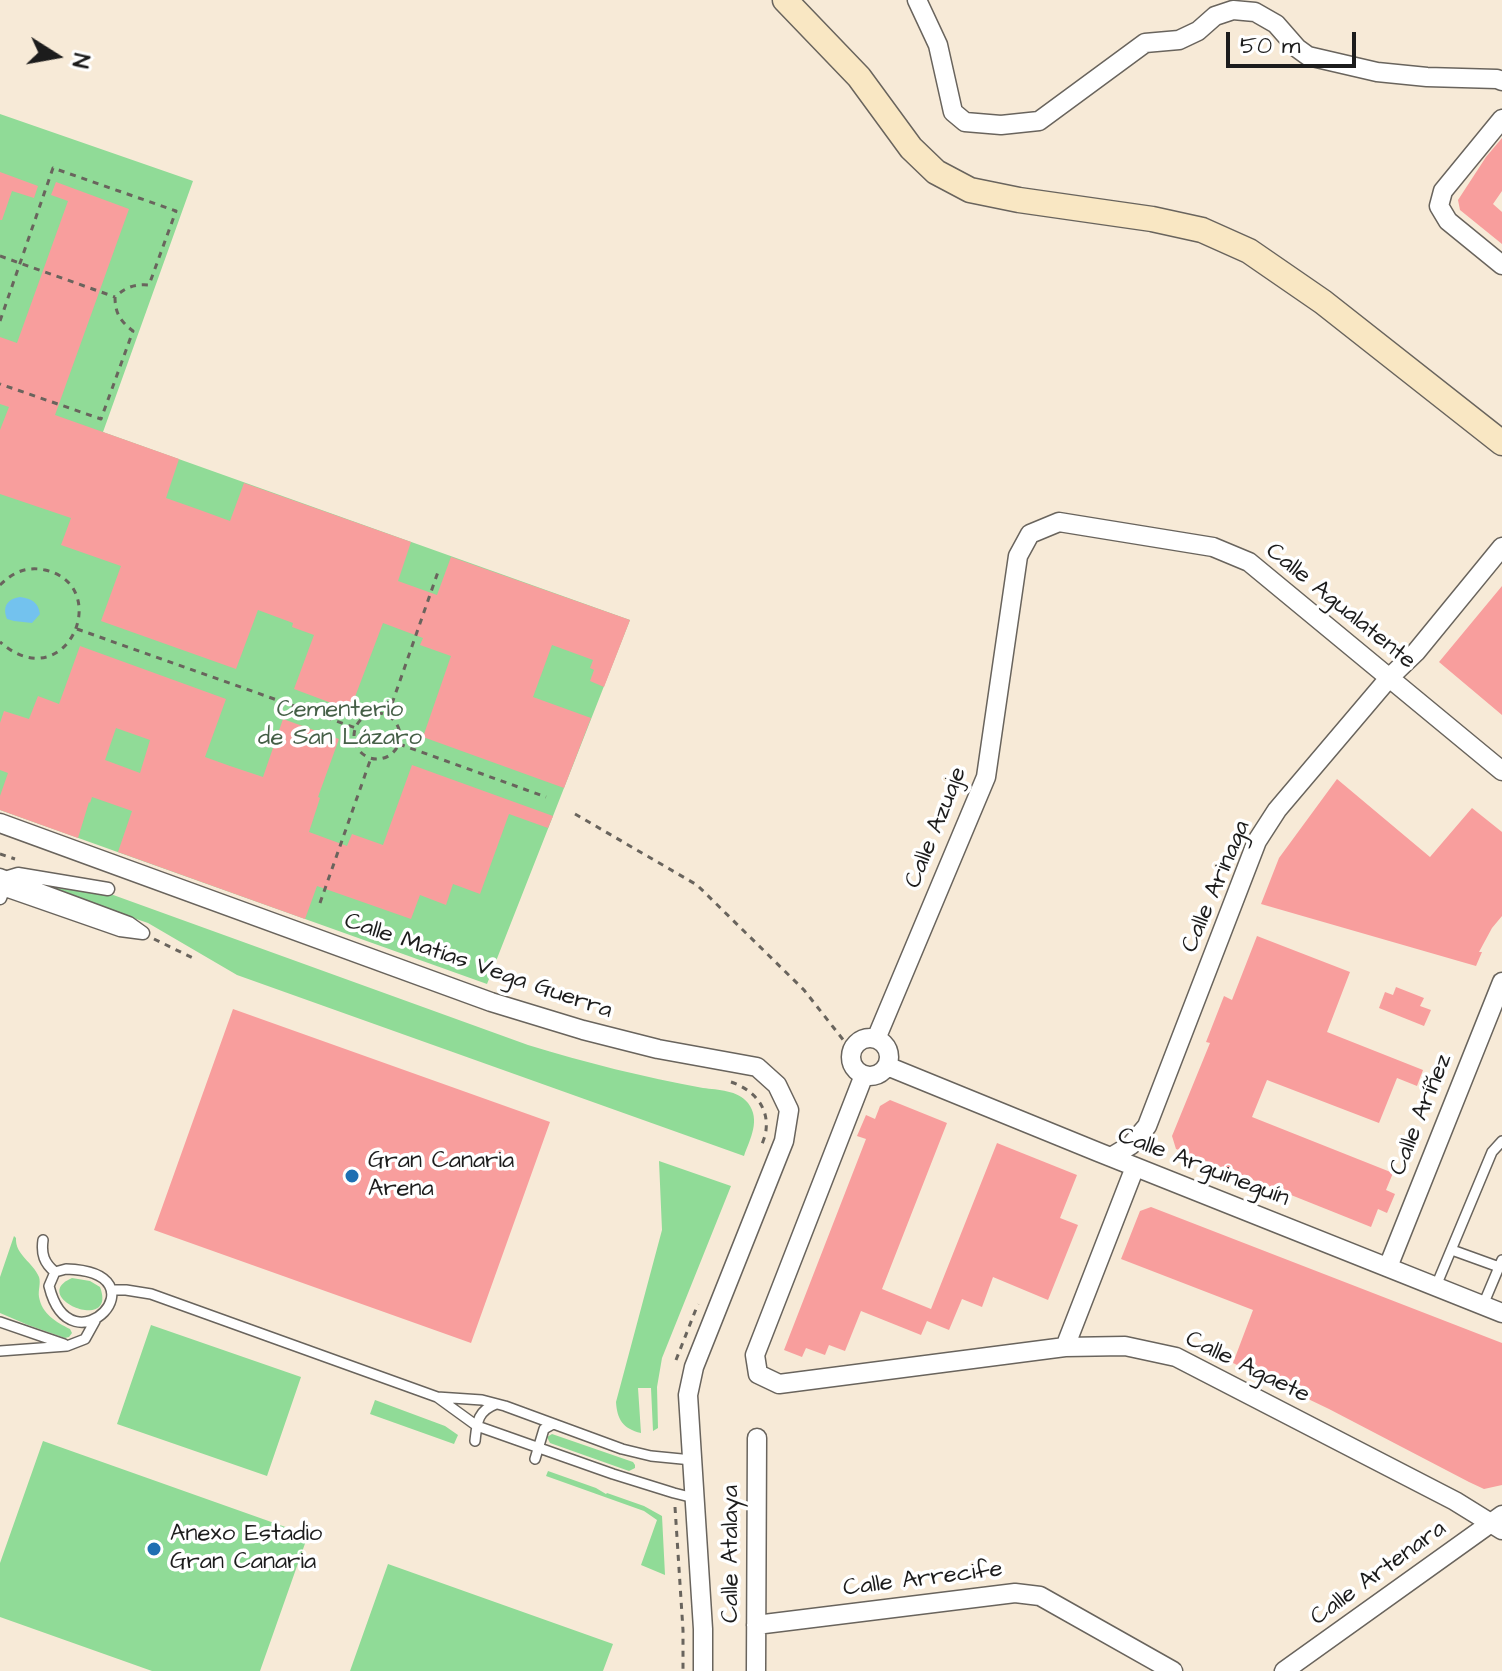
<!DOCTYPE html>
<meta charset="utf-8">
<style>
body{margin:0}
#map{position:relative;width:1502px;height:1671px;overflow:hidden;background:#f7ead7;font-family:"Architects Daughter",sans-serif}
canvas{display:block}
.north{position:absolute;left:16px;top:16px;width:80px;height:80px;-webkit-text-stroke:6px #fff;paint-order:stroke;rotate:101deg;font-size:22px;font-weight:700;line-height:32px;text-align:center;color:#1c1c1c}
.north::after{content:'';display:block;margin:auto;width:28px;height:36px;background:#1c1c1c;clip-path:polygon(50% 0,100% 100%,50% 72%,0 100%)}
.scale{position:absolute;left:1226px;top:32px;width:130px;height:36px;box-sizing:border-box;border:4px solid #1c1c1c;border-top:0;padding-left:10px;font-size:24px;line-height:28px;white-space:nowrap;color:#1c1c1c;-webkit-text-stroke:6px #fff;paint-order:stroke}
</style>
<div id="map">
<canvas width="1502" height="1671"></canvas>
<div class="north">N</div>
<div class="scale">50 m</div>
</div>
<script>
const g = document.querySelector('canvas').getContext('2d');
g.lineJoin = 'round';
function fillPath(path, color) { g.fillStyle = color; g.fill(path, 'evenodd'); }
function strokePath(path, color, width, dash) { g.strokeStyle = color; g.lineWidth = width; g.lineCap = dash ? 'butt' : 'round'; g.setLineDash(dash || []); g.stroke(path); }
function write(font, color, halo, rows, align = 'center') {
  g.font = font + ' "Architects Daughter",sans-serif'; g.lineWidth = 7; g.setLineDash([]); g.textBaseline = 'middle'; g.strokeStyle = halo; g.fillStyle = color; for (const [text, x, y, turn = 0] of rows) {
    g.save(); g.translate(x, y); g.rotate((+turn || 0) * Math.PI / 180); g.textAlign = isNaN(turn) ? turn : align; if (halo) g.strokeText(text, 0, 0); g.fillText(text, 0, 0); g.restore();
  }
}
fillPath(new Path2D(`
 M0 114 193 181 103 432 630 620 487 984 0 810Z
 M43 883 105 892 528 1045C586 1063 644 1077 703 1088 718 1090 738 1090 748 1103 761 1120 750 1139 744 1156L237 975 148 923 42 887Z
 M659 1161 731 1186 662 1358 657 1387 658 1428 653 1431 651 1388H638L641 1433C623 1429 617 1419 616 1402L662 1230Z
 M14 1236 16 1238C15 1255 33 1262 39 1277 41 1283 38 1290 39 1297 42 1314 56 1322 70 1329L72 1333 69 1337 65 1338 28 1325 0 1313V1277Z
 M72 1278 90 1281 100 1287C118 1335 27 1297 72 1278Z
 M151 1325 301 1377 267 1476 117 1424Z
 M375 1400 445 1426 458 1435 454 1444 370 1414Z
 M552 1434 633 1462 635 1465V1468L629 1471 550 1443 547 1437Z
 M43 1441 308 1535 260 1671H152L0 1617V1563Z
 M548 1471 596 1488 606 1494 607 1493 644 1506 662 1516 665 1575 641 1565 657 1520 644 1511 546 1476Z
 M388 1564 613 1644 603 1671H350Z`), '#90db97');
fillPath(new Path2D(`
 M20 597C32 599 38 602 40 614L32 623 14 621 7 619C2 607 7 599 20 597Z`), '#73c2ee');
fillPath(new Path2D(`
 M1502 138V191L1493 204 1502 212V244L1460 210 1458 200 1486 157Z
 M0 172 38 186 34 198 12 191 2 220H0Z
 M56 182 129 209 55 415 179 459 166 498 200 510 230 521 244 483 411 542 398 581 437 595 451 557 630 620 604 687 590 681 594 670 590 668 593 660 552 645 533 697 591 718 564 788 423 737 451 656 420 645 423 638 383 623 350 710 294 689 314 635 292 627 293 623 258 610 236 669 101 621 121 566 61 545 71 518 0 494V430L9 407 0 404V337L17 343 68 201 51 195Z
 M1502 586V715L1439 662Z
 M80 646 226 699 205 757 230 766 263 777 283 719 339 739 318 797 320 798 309 832 347 846 352 834 383 845 412 765 553 816 548 828 509 814 480 894 453 884 446 905 420 895 411 919 317 886 305 919 118 852 132 811 92 797 90 803 89 802 78 838 0 810V796L8 773 0 770V723L4 711 29 719 38 696 59 704ZM116 728 150 740 140 773 105 760Z
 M1337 779 1430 857 1472 808 1502 832V916L1492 928 1479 952H1482L1476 966 1261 904 1279 858Z
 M1257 936 1350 972 1327 1032 1423 1070 1417 1086 1397 1078 1379 1123 1267 1080 1252 1117 1393 1173 1386 1190 1395 1194 1387 1213 1378 1209 1371 1227 1176 1149 1172 1136 1210 1043 1206 1042 1224 996 1232 1000Z
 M1396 987 1424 998 1420 1006 1431 1010 1424 1026 1379 1008 1385 992 1393 995Z
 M233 1009 550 1122 471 1343 154 1230Z
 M890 1100 947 1123 882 1289 931 1309 997 1143 1077 1175 1060 1218 1078 1225 1048 1300 993 1277 982 1307 962 1299 949 1330 927 1321 921 1335 861 1311 845 1351 829 1345 825 1355 806 1348 802 1357 784 1350 866 1139 857 1136 866 1115 875 1119 880 1106Z
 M1151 1207 1502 1343V1485L1484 1489 1469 1482 1329 1409 1233 1363 1253 1310 1121 1259 1140 1211Z`), '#f89e9d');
const service = new Path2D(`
 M43 1240C41 1254 44 1263 55 1272
 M1452 1250 1499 1267
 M66 1269C168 1272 71 1375 49 1286L55 1272Z
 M1436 1286 1492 1152 1502 1141
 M112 1290H126L151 1294 437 1397 482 1400 505 1406 622 1449 651 1456 692 1460
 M1483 1305 1502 1260
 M0 1322 64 1344
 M0 1351 67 1346 85 1339 95 1321
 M437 1397 477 1426 613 1474 674 1493 694 1498
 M475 1441C477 1423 477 1411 496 1404
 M535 1459 544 1429 553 1424`);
const pedestrian = new Path2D(`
 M0 875 129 923 143 933 120 930 8 891
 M0 898 8 877 18 874 108 889`);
const minor = new Path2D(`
 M917 0 938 45 953 112 965 122 1001 125 1039 121 1145 43 1179 40 1198 31 1215 16 1233 10 1255 12 1276 24 1297 48 1308 56 1377 72 1427 77 1497 79 1502 81
 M1502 119 1443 191 1439 206 1448 221 1502 265
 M0 823 491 1002 583 1030 658 1049 757 1067 777 1085 789 1110 784 1141 694 1367 688 1395 703 1629V1671
 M851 1057a19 19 0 1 1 38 0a19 19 0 1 1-38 0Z
 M876 1039 986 777 1018 556 1030 534 1059 522 1213 547 1249 562 1502 771
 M887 1066 1098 1152 1502 1313
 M864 1075 755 1355 758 1374 779 1384 1065 1347 1125 1346 1176 1357 1455 1501 1502 1530
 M1111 1157 1131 1145 1147 1126 1257 841 1277 810 1389 678 1416 652 1502 547
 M1388 1267 1502 982
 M1065 1347 1135 1167
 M756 1625 1015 1593 1040 1596 1173 1671
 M756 1671 757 1438
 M1284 1671 1502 1515`);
const secondary = new Path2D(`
 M785 0 859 77 911 148 936 172 970 190 1019 200 1152 219 1202 230 1249 251 1323 302 1502 443`);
strokePath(service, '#69645d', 12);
strokePath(pedestrian, '#69645d', 15);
strokePath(minor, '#69645d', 21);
strokePath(secondary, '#69645d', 27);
strokePath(new Path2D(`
 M0 256 115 297
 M0 321 53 168 176 211 149 285C134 284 126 287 115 297 115 313 120 321 133 331L101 419 0 384
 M0 585C13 572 27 566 45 570 115 586 66 700 0 642
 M77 629 356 728
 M354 736a23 23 0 1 1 46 0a23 23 0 1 1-46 0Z
 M388 715 439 569
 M399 744 546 797
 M575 814 697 885 804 990 852 1051
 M0 854 15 859
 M320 903 371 758
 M154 939 197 960
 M731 1082C752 1089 769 1106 766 1130 766 1135 762 1143 761 1148
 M676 1360 698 1304
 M675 1507 683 1630V1671`), '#69645d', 3, [6, 6]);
strokePath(service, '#fff', 9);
strokePath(pedestrian, '#fff', 12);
strokePath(minor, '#fff', 18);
strokePath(secondary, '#f9e7c3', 24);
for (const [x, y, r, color] of [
 [352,1176,8,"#1f6fb2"],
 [154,1549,8,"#1f6fb2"]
]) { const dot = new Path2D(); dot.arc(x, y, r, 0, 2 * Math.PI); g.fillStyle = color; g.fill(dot); strokePath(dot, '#fff', 3); }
write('24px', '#1c1c1c', '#fff', [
 ["Calle Agualatente",1340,607,39],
 ["Calle Azuaje",937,828,-68],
 ["Calle Arinaga",1217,887,-67],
 ["Calle Matías Vega Guerra",478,967,19],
 ["Calle Aríñez",1422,1115,-68],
 ["Calle Arguineguín",1203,1168,21],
 ["Calle Agaete",1247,1368,26],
 ["Calle Atalaya",732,1554,-90],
 ["Calle Artenara",1379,1574,-36],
 ["Calle Arrecife",923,1580,-7]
]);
write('24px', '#455f47', '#fff', [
 ["Cementerio",340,711],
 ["de San Lázaro",340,739]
]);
write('24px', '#1c1c1c', '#fff', [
 ["Gran Canaria",368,1162],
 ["Arena",368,1190],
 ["Anexo Estadio",170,1535],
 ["Gran Canaria",170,1563]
], 'left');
</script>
